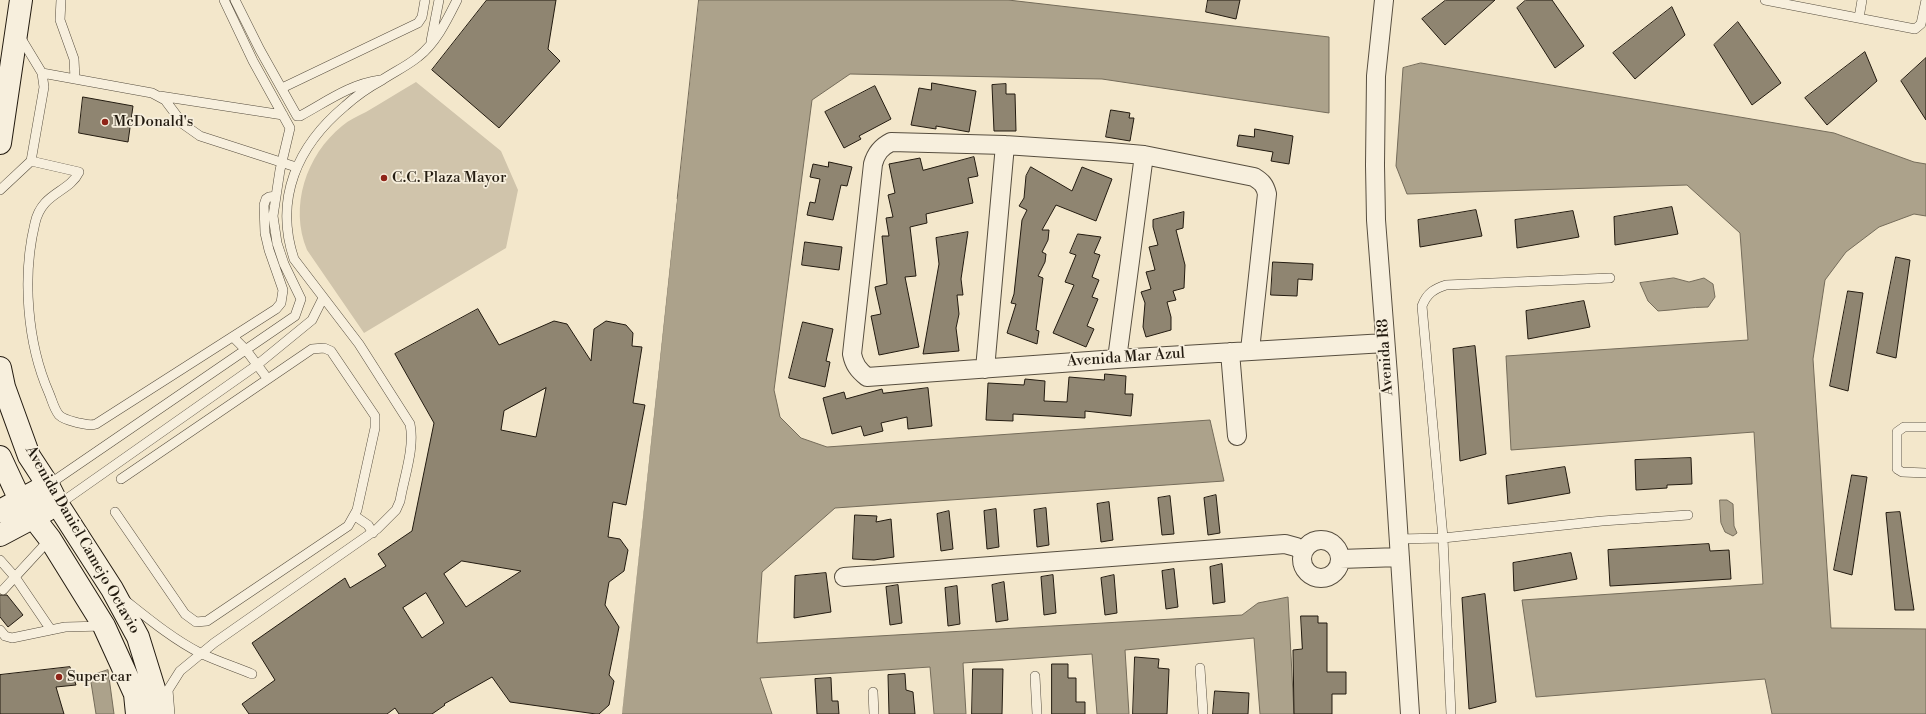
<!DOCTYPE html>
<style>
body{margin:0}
canvas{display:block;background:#f3e7cb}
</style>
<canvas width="1926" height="714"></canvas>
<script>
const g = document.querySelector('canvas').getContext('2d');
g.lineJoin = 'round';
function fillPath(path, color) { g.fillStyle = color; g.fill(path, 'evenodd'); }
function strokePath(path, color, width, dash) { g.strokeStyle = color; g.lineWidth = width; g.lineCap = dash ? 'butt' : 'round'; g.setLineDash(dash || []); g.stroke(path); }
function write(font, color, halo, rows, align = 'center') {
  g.font = font + ' "Libre Bodoni",serif'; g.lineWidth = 3.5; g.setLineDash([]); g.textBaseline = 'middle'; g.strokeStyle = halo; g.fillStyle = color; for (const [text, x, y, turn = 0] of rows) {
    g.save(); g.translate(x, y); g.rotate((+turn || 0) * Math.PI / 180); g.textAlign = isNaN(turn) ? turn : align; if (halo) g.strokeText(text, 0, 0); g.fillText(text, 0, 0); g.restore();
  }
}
fillPath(new Path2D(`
 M416 82 501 151 518 190 506 248 364 333 307 250C289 207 306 155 342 126 349 120 358 116 366 112 383 102 399 92 416 82Z`), '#d0c4ab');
const water = new Path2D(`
 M699 0H1008L1329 37V113L1102 79 850 74 812 100 774 390 780 417 801 438 827 447 1210 420 1224 481 835 508 762 572 757 643 1242 615 1258 603 1288 597 1294 714H1260L1254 638 1125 650 1129 714H1097L1092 654 963 663 966 714H934L930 667 760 678 772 714H622Z
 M1421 63 1834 133 1914 162 1926 164V216L1914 214 1879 227 1846 252 1825 280 1813 359 1831 628 1926 629V714H1772L1765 679 1536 697 1522 600 1763 584 1754 432 1511 450 1506 356 1748 340 1740 233 1687 185 1407 194 1396 166 1403 68Z
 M1674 278 1689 282 1704 278 1713 284 1715 297 1708 307C1691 307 1675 310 1658 311L1648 301 1640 283Z
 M1720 500H1727L1733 504 1734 526 1737 533 1733 536 1725 532 1721 523Z
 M108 670 114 714H96L90 676Z`);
fillPath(water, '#aca28b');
strokePath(water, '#756c5a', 1);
fillPath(new Path2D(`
 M675 198 677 199 622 714H620Z`), '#f3e7cb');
const building = new Path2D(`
 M487 0H556L548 49 560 61 499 128 432 70Z
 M1208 0H1240L1236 19 1206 12Z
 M1446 0H1495L1445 45 1422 19Z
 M1526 0H1552L1584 46 1555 68 1517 8Z
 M1672 7 1685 35 1635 79 1613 53Z
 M1738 22 1781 83 1752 105 1714 45Z
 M1865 52 1877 81 1827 125 1805 98Z
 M1926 58V120L1901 81Z
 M932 83 976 91 969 132 936 126V129L911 125 919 88 931 90Z
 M1006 84V94H1015L1016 131H994L992 85Z
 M875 86 891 119 859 136 861 139 844 148 825 112Z
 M83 97 133 106 128 142 79 133Z
 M1111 110 1130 113 1129 118H1134L1130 141 1106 137Z
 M1255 129 1293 136 1289 164 1271 161 1273 152 1237 146 1239 135 1254 137Z
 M974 157 978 176 968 178 973 203 926 214 927 223 910 227 916 276 905 277 919 347 879 355 871 316 881 314 875 287 887 284 882 236H889L886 218 893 217 888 195 895 193 889 164 920 158 923 170Z
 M829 162 852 167 847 186 841 185 833 220 807 215 810 202 815 203 820 179 810 177 813 164 828 167Z
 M1031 167 1072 191 1082 167 1112 179 1096 221 1056 205 1042 230H1049L1048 240 1042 252 1046 254 1045 262 1038 276 1043 278 1036 330 1039 331 1037 344 1007 333 1016 304 1011 303 1014 294 1022 220 1027 210 1019 206 1024 198 1026 176Z
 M1672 207 1678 234 1615 245 1614 217Z
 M1476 210 1482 236 1420 247 1418 220Z
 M1573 211 1579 237 1517 248 1515 220Z
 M1184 212 1183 228 1176 230 1185 265 1184 288 1173 291 1176 300 1167 302 1171 317V330L1146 337 1143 327 1145 303 1141 292 1151 289 1146 272 1155 270 1149 247 1158 245 1153 227V220Z
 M968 232 961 279 963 295H957L959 314 956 328 959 351 923 354 939 264 936 238Z
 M1078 234 1101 237 1094 253 1100 255 1092 277 1099 280 1092 297 1098 299 1087 326 1094 329 1086 347 1053 333 1074 285 1065 282 1076 255 1070 253Z
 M805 242 842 247 839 270 802 265Z
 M1896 257 1910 260 1896 358 1877 353Z
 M1273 262 1313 264 1312 280 1298 279 1297 296 1271 295Z
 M1848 291 1863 293 1848 391 1830 386Z
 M1584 301 1590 327 1528 339 1526 311Z
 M478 309 499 345 554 321 567 324 591 361 594 329 606 321 626 325 633 333 632 346 642 347 633 403 645 405 626 505 613 502 608 537 620 539 628 550 624 571 609 582 605 605 619 627 609 675 614 681 609 705 599 714H596L510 702 492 677 444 704 445 705 432 714H399L395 708 387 714H249L242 704 275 680 252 643 345 578 350 588 386 566 378 554 412 531 434 423 395 354ZM546 388 536 437 501 430 504 411ZM462 561 521 571 466 607 444 574ZM426 593 444 623 422 638 403 608Z
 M803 322 833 329 826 361 830 362 825 387 789 378Z
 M1475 346 1486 454 1460 461 1453 349Z
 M1105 374 1126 376 1125 394H1133L1131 416 1085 411V418L1013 414V421L986 420 988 383 1024 385 1025 379 1045 381 1044 401 1067 402 1069 377 1104 380Z
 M928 388 932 426 908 429 907 417 881 423 883 431 864 436 861 426 832 434 823 398 844 392 846 399 882 389 883 393Z
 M1691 458 1692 484 1667 485V488L1636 490 1635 460Z
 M1565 467 1570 493 1508 504 1506 476Z
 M1852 475 1867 477 1852 575 1834 570Z
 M1216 495 1220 533 1208 535 1204 498Z
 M1170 496 1174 534 1162 535 1158 498Z
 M1109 502 1113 540 1101 542 1097 504Z
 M1046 508 1049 545 1037 547 1034 510Z
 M996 509 999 547 987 549 984 511Z
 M949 511 953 549 941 551 937 514Z
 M1900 512 1909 577 1914 610H1895L1886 513Z
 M855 515 877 516 876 522 891 519 894 557 874 560 853 559Z
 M1709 544 1710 551 1729 550 1731 579 1610 586 1608 550Z
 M1571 553 1577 579 1514 591 1513 563Z
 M1222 564 1225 602 1213 604 1210 567Z
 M1174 569 1178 607 1166 609 1162 571Z
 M826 573 831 612 794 618 795 576Z
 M1053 575 1056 613 1044 615 1041 577Z
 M1114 575 1117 613 1105 615 1101 578Z
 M1004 582 1008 620 996 622 992 585Z
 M898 585 902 623 890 625 886 587Z
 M957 586 960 624 948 626 945 588Z
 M1485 594 1496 702 1469 709 1462 598Z
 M0 595H7L23 615 8 627 0 617Z
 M1301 616H1318V623H1327V672H1346V694H1332V714H1294L1293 650 1302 649Z
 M1135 657 1159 659 1158 668 1169 669 1167 714H1133Z
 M1052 664H1068V678H1076V702H1085V714H1052Z
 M70 667 76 685 56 687 64 714H0V675Z
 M973 669H1003L1002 714H972Z
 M905 674 906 690 913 692 915 714H889L888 675Z
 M831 678 832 701H838L839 714H817L815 679Z
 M1215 691 1249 693 1248 714H1213Z`);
fillPath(building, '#8f8571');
strokePath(building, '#231b10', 1);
const lane = new Path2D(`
 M61 0 60 20 74 59 75 79
 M235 0 260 50 297 116H300C326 102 350 84 380 80
 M1765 0 1915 29 1921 24 1926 0
 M1859 18 1862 0
 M431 41 439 0
 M42 73 152 93 165 100 183 124 200 136 296 167
 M282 88 418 23 422 17 425 0
 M160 96 283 115
 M31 161 79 172C69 193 42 192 35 223 22 276 27 343 49 393 52 400 54 409 59 415 64 420 72 421 79 423 85 424 90 426 96 424L276 309 281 303 283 290 269 250 265 233 264 205 266 199 269 197 276 196
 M0 190 31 161 44 87 42 73 19 35
 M233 337 246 350 267 378
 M1926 427H1904L1897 432V469L1902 472 1926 473
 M48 485 295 316 301 299 284 264 277 243 273 216 280 170 290 128 253 61 224 0
 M58 505 257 365 312 320 323 298
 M115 512 185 614 196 622 207 621 348 526 357 510 375 428V416L331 351 324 348 312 349 121 479
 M355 516 368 525 373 533
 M1399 539 1443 538 1602 521 1688 515
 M0 560 15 577 51 630
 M3 590 50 539
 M126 601C150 620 173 639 200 653 217 661 235 667 252 674
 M0 630 5 636 12 638 65 627 104 626
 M1200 668 1203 712
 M1035 676 1037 714
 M873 692 874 714
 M170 714 168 690 180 671 214 643 377 529 396 510 400 501C404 477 415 448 410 424L359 344 294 259C274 199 297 146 345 106 356 96 369 87 382 80 394 72 407 66 418 57 436 43 447 20 457 0
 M1451 714 1443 538 1422 306C1427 293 1434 289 1446 285L1610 278`);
const street = new Path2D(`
 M1384 0 1376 76 1375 165 1376 220 1389 388 1410 714
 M1250 350 1267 194C1265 185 1262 182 1254 177L1144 155 1109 152 1005 145 891 142C881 147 876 153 873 164L852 354C854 364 858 370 867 377L1117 359 1385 343
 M1230 352 1237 436
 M1117 359 1144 155
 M985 369 1005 145
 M1302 559a19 19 0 1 1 38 0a19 19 0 1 1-38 0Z
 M1340 559 1400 557
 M844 577 1285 544 1296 547 1303 552`);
const secondary = new Path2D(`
 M0 143 21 0
 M0 368 4 387 29 456 48 485 58 505 112 589 138 637 156 695 159 714
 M0 457 20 500 50 539 104 626 135 694 137 714
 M0 511 48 485
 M0 535 47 510`);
strokePath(lane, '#574e3f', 10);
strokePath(street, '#574e3f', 20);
strokePath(secondary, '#231b10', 24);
strokePath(lane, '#f7efdd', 9);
strokePath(street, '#f7efdd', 18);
strokePath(secondary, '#f7efdd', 22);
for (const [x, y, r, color] of [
 [105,122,4,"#8f2418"],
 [384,178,4,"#8f2418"],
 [59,677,4,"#8f2418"]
]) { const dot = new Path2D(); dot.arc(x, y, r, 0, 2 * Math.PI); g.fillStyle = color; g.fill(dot); strokePath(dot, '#f7efdd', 1.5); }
write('15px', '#231b10', '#f7efdd', [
 ["McDonald's",113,122],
 ["C.C. Plaza Mayor",392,178],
 ["Super car",67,677]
], 'left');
write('15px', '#231b10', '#f7efdd', [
 ["Avenida R8",1386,357,-94],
 ["Avenida Mar Azul",1126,358,-4],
 ["Avenida Daniel Camejo Octavio",82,540,60]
]);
</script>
